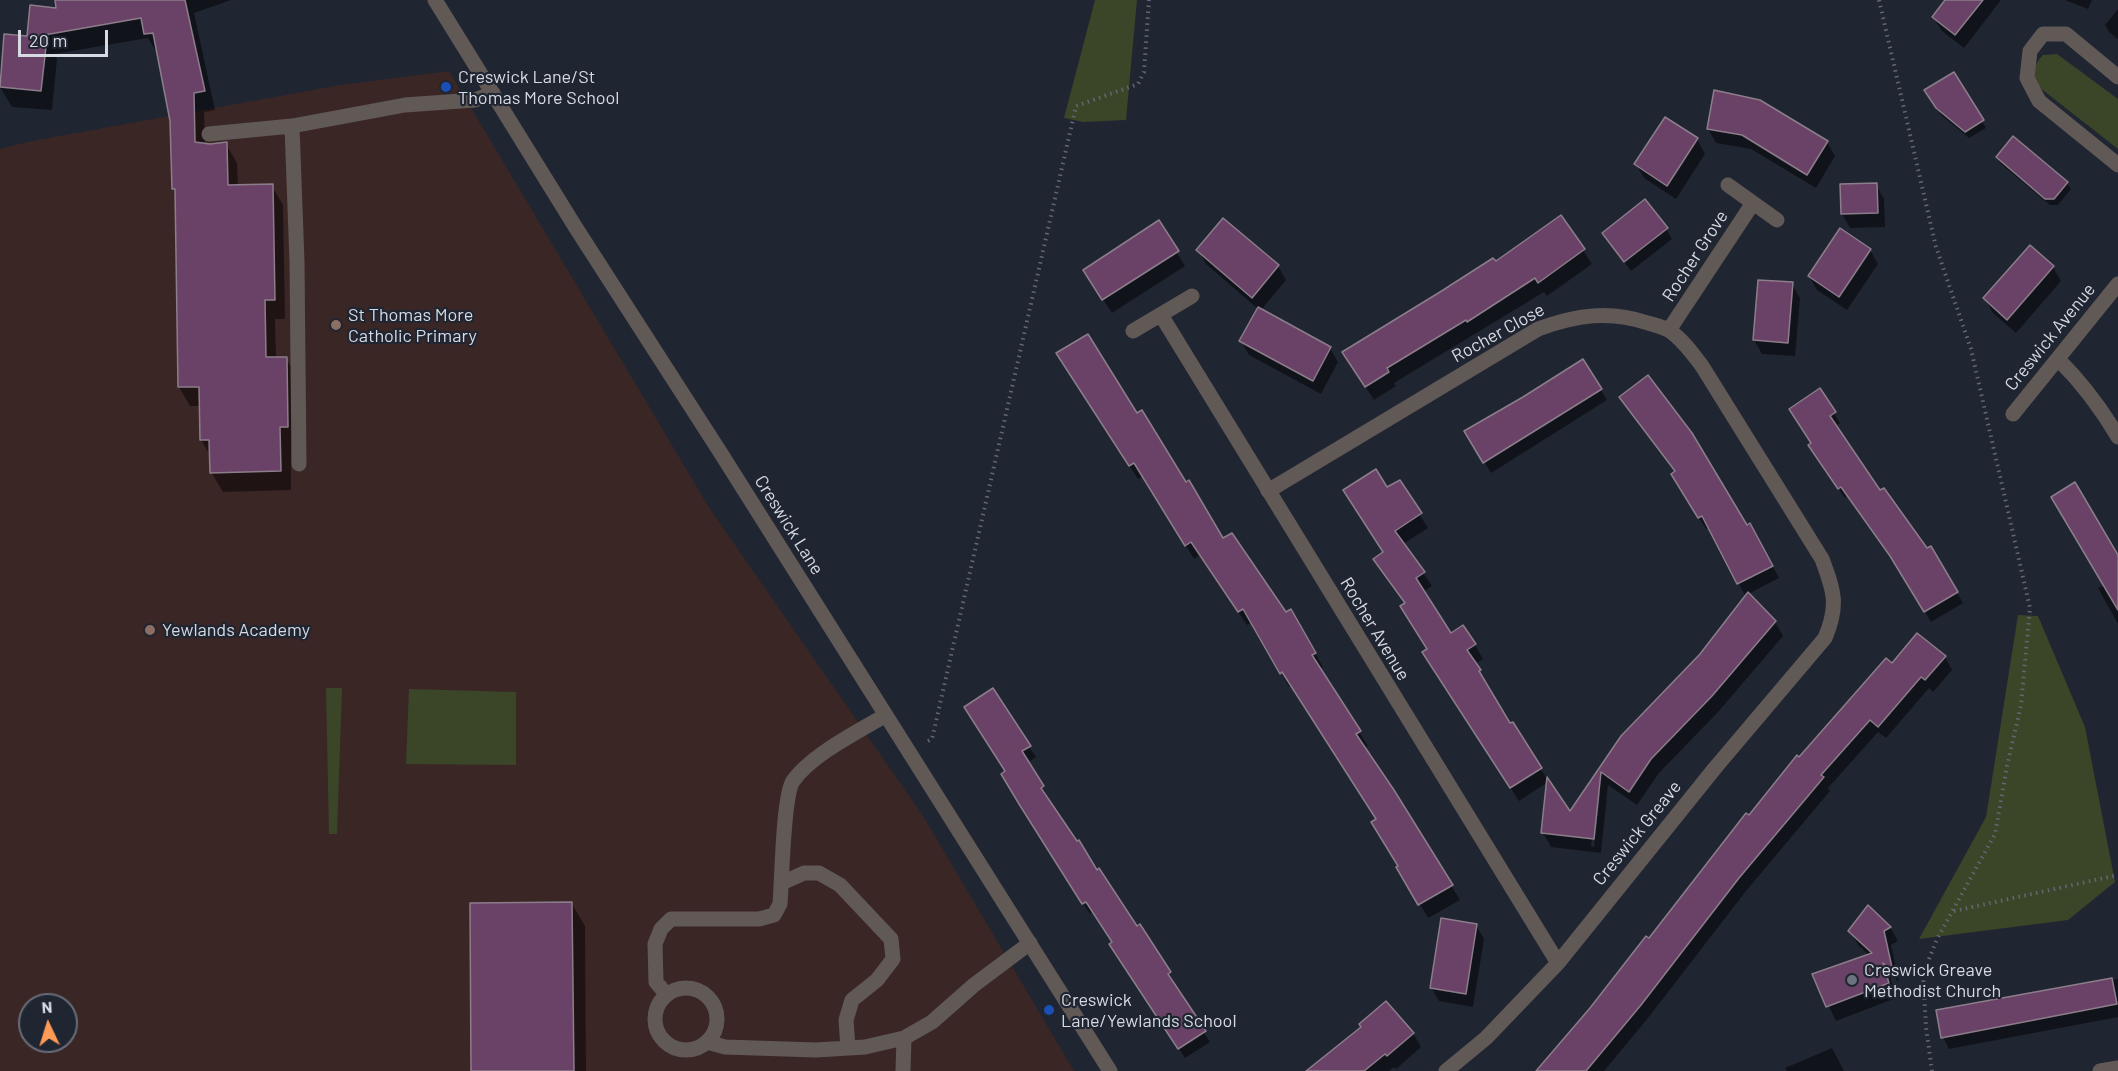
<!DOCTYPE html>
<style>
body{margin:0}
#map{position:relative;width:2118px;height:1071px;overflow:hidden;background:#202532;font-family:Barlow,sans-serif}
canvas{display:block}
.north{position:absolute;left:18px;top:993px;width:60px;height:60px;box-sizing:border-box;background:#202532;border:2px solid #696d79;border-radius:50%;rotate:356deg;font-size:16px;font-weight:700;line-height:24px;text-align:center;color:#d6dae3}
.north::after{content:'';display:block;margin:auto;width:21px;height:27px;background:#fe9c57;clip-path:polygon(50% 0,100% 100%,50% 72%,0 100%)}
.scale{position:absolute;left:18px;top:30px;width:90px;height:27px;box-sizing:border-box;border:3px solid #d6dae3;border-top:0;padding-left:8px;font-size:18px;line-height:21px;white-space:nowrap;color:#d6dae3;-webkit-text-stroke:4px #202532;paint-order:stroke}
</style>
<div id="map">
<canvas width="2118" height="1071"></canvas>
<div class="north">N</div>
<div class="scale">20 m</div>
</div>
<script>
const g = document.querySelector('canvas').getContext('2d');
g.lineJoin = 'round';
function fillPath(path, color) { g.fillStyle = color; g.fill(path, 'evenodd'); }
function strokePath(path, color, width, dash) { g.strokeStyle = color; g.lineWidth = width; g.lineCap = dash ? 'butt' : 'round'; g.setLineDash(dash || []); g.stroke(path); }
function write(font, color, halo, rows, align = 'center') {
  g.font = font + ' Barlow,sans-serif'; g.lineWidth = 4.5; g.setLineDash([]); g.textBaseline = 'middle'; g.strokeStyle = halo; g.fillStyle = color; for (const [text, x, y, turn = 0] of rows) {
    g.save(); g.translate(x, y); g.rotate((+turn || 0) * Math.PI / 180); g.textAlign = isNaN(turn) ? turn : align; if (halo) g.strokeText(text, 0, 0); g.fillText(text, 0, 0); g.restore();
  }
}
fillPath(new Path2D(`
 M449 71 710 509 923 816 1074 1071H0V149L32 141 341 85ZM30 1005H66V1041H30Z`), '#3a2725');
fillPath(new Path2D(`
 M1095 0H1137L1126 120 1083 122 1064 118Z
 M2057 54 2118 99V149L2035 84C2033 72 2034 64 2043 55Z
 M2018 615 2038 616 2085 727 2115 882 2068 920 1919 939 1986 817Z
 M326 688H342L337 834H329Z
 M409 689 516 692V765L406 764Z`), '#3b4528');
fillPath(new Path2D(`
 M56 0H231L194 13 215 110 204 112 205 145 226 144 237 163 238 186H272L283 205 285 319H275L276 358H286L297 378 299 446H291V490L223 492 211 472V457L201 440V406H190L179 387 176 194 173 188 172 121 158 53H157L148 38 54 54 57 59 52 110 12 107 0 87 5 36 28 38 58 9ZM149 32 161 33 149 35Z
 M1947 0H2001L1964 48 1942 31 1933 17Z
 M2065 0H2092L2088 9Z
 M2118 9V39L2109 32 2105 25Z
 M1953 74 1986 128 1969 138 1941 115 1926 91Z
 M1665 119 1697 139 1705 154 1676 199 1644 178 1636 164Z
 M1708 129 1827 142 1835 156 1816 188 1751 149 1716 143Z
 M1997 158 2067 183 2071 189 2058 205H2050L2001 164Z
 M1876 185 1884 199 1885 227 1850 228 1842 214Z
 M1561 217 1592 264 1547 296 1544 292 1394 383 1396 386 1374 400 1352 366Z
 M1224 221 1278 266 1286 280 1261 310 1330 348 1338 362 1321 394 1249 355 1241 341 1258 309 1206 264 1198 250Z
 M1159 223 1185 266 1112 313 1093 284Z
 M1666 229 1672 239 1631 271 1610 243Z
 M2030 247 2053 267 2061 281 2016 333 1993 313 1985 299Z
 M1870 250 1878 264 1847 310 1817 290 1809 276Z
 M1792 284 1800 298 1795 356 1762 354 1754 340Z
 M1066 367 1136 416 1223 540 1285 614 1291 611 1323 667 1319 670 1368 746 1364 748 1393 791 1460 900 1428 918 1398 867 1400 866 1378 820 1292 685 1289 687 1252 622 1247 625 1200 555 1194 559 1143 476 1138 479Z
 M1601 390 1607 400 1491 473 1466 431Z
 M1820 390 1840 423 1836 426 1880 493 1926 550 1930 548 1963 603 1931 622 1897 566 1847 496 1845 498 1816 455 1813 444Z
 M1621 397 1757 537 1779 578 1748 594 1775 622 1783 636 1719 711 1659 773 1637 805 1608 785 1601 853 1551 847 1543 833 1548 782 1519 801 1432 667 1428 650 1405 604 1375 560 1385 553 1387 489 1399 482 1428 528 1403 544 1432 586 1423 592 1450 635 1462 627 1475 645 1483 659 1475 664 1510 725 1540 768 1570 814 1622 736 1701 655 1746 597 1709 527 1706 529 1673 475 1676 473ZM1600 793 1594 847 1591 846 1597 796Z
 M2118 558V624L2098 588 2105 585Z
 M1945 657 1952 670 1933 692 1929 688 1886 738 1878 732 1828 788 1830 791 1746 891 1648 1018 1604 1071H1539L1649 940 1749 817 1892 665Z
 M972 718 1029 747 1036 757 1027 763 1048 797 1046 799 1096 872 1169 973 1175 983 1173 985 1210 1042 1185 1058 1117 955 1114 943 1093 911 1090 914 1009 785 1007 772Z
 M572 904 585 926 586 1071H473Z
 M1476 925 1484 939 1473 1007 1439 1001 1431 987Z
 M1890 927 1898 941 1891 945 1899 982 1889 973 1896 998 1836 1021 1814 975 1869 955 1858 945 1850 931Z
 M2118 979V1017L1949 1049 1943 1037 1938 1011Z
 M1363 1028 1413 1033 1421 1047 1396 1069 1394 1067 1389 1071H1310Z
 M1832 1048 1844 1071H1787L1785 1068Z`), '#0007');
const building = new Path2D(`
 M55 0H185L205 91 194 93 195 142 210 144 227 142 228 185 273 184 275 300H265L266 357H287L288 427H280L281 471 210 473 209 440H200L199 387H178L175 189H172L170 121 153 33 144 34 141 18 33 37 47 38 41 91 0 87 4 34 27 36 30 5 56 8Z
 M1945 0H1983L1955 35 1932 17Z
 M1954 72 1984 120 1965 132 1936 108 1924 90Z
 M1714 90 1760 100 1828 141 1807 175 1742 135 1707 129Z
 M1665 117 1698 138 1667 186 1634 164Z
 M2013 136 2068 182 2054 199H2045L1996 157Z
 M1877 183 1878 213 1841 214 1840 184Z
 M1645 199 1668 228 1624 262 1602 233Z
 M1561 215 1585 249 1538 283 1535 278 1467 322 1466 320 1387 368 1389 372 1365 387 1342 352 1440 292 1493 258 1496 261Z
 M1223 218 1279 265 1252 298 1196 250Z
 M1159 220 1179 251 1102 300 1083 270Z
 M1840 228 1871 249 1839 297 1808 276Z
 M2030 245 2054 266 2007 320 1983 298Z
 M1758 280 1793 282 1788 343 1753 340Z
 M1258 307 1331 347 1313 381 1239 341Z
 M1088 334 1137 413 1142 410 1186 482 1189 480 1223 538 1232 533 1286 612 1291 609 1316 653 1312 655 1361 731 1356 734 1394 790 1453 885 1418 905 1396 867 1398 866 1371 822 1376 819 1282 672 1280 674 1243 609 1238 612 1191 542 1185 546 1134 463 1129 466 1056 353Z
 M1583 359 1602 389 1483 463 1464 431 1523 397Z
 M1648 375 1692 433 1747 525 1750 523 1773 566 1737 584 1702 516 1698 518 1671 474 1675 471 1619 397Z
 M1820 388 1836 412 1830 416 1880 490 1884 488 1927 548 1931 546 1958 592 1924 612 1890 556 1841 487 1838 489 1808 445 1811 443 1789 409Z
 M1376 469 1387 487 1400 480 1422 513 1395 531 1425 572 1416 578 1451 633 1463 625 1476 644 1467 650 1481 670 1479 671 1510 723 1513 722 1542 768 1510 788 1422 652 1427 649 1400 606 1405 603 1373 559 1383 552 1343 490Z
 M2075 482 2118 555V610L2051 497Z
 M1748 592 1776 621 1712 696 1651 759 1629 792 1601 772 1594 839 1541 833 1547 777 1570 811 1621 736 1700 654Z
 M1917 633 1946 656 1925 680 1921 677 1878 727 1870 720 1821 775 1824 777 1739 878 1641 1005 1586 1071H1536L1590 1008 1646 936 1649 938 1746 813 1749 815 1797 755 1799 757 1886 658 1892 663Z
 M993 688 1031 746 1022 751 1044 786 1041 788 1077 841 1079 840 1097 870 1099 868 1137 926 1140 924 1171 972 1168 974 1206 1031 1178 1049 1109 944 1112 942 1086 902 1082 904 1019 804 1001 774 1005 771 964 707Z
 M572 902 574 1071H471L470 903Z
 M1868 905 1891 927 1884 931 1893 972 1883 963 1889 983 1826 1007 1812 974 1872 953 1848 931Z
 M1441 918 1477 924 1466 994 1430 988Z
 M2112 978 2117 1004 1941 1038 1936 1010Z
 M1386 1001 1414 1033 1387 1056 1385 1054 1364 1071H1306L1361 1027 1359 1024Z`);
fillPath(building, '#6a4267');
strokePath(building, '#8c7d8a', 1.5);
strokePath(new Path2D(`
 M1879 0 1936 247 1971 349 2030 608 2021 705 2007 766 1995 834 1937 939 1923 974 1926 1027 1932 1071
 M928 741 932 739 1076 106 1138 84 1144 72 1149 0
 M1954 911 2118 875`), '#626772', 4, [1.5, 4.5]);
strokePath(new Path2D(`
 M435 0 576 228 722 455 1110 1071
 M2118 77 2066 34H2043L2030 51 2027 78 2039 101 2118 165
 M292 126 297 262 299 464
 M209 134 292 126 405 105 475 100 493 93
 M1728 185 1777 220
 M1161 315 1558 963
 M1669 330 1753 203
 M1133 331 1192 296
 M2058 359C2082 383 2101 408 2118 437
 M2013 414 2118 284
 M1268 491 1538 329C1576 315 1609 310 1648 323 1655 325 1664 327 1670 331 1683 340 1693 354 1702 366L1822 559C1834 591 1839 605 1825 638L1715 768 1558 963 1486 1038 1446 1071
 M782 883 804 873H819L840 885 891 939 893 959 877 980 852 1000 846 1020 848 1048
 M655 1019a31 31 0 1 1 62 0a31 31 0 1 1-62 0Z
 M666 994 656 982 655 944 661 929 671 919H759L774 915 780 904C782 880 783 796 793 781 811 755 859 731 886 715
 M707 1042 725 1047 816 1050 865 1047 904 1038 932 1022 974 985 1030 943
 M903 1071 904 1038
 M2100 1071 2118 1068`), '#615956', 15);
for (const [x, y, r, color] of [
 [446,87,6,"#1a4fb4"],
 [336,325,6,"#8d6e63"],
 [150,630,6,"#8d6e63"],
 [1852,980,6,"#6b7280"],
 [1049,1010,6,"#1a4fb4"]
]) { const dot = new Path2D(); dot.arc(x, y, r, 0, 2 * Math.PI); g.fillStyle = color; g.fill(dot); strokePath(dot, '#202532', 2); }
write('18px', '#d6dae3', '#202532', [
 ["Creswick Lane/St",458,77],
 ["Thomas More School",458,98],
 ["St Thomas More",348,315],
 ["Catholic Primary",348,336],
 ["Yewlands Academy",162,630],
 ["Creswick Greave",1864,970],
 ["Methodist Church",1864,991],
 ["Creswick",1061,1000],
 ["Lane/Yewlands School",1061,1021]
], 'left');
write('18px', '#d6dae3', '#202532', [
 ["Rocher Grove",1695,256,-57],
 ["Rocher Close",1498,333,-29],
 ["Creswick Avenue",2050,337,-51],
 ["Creswick Lane",789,525,58],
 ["Rocher Avenue",1375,629,59],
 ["Creswick Greave",1637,833,-51]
]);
</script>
